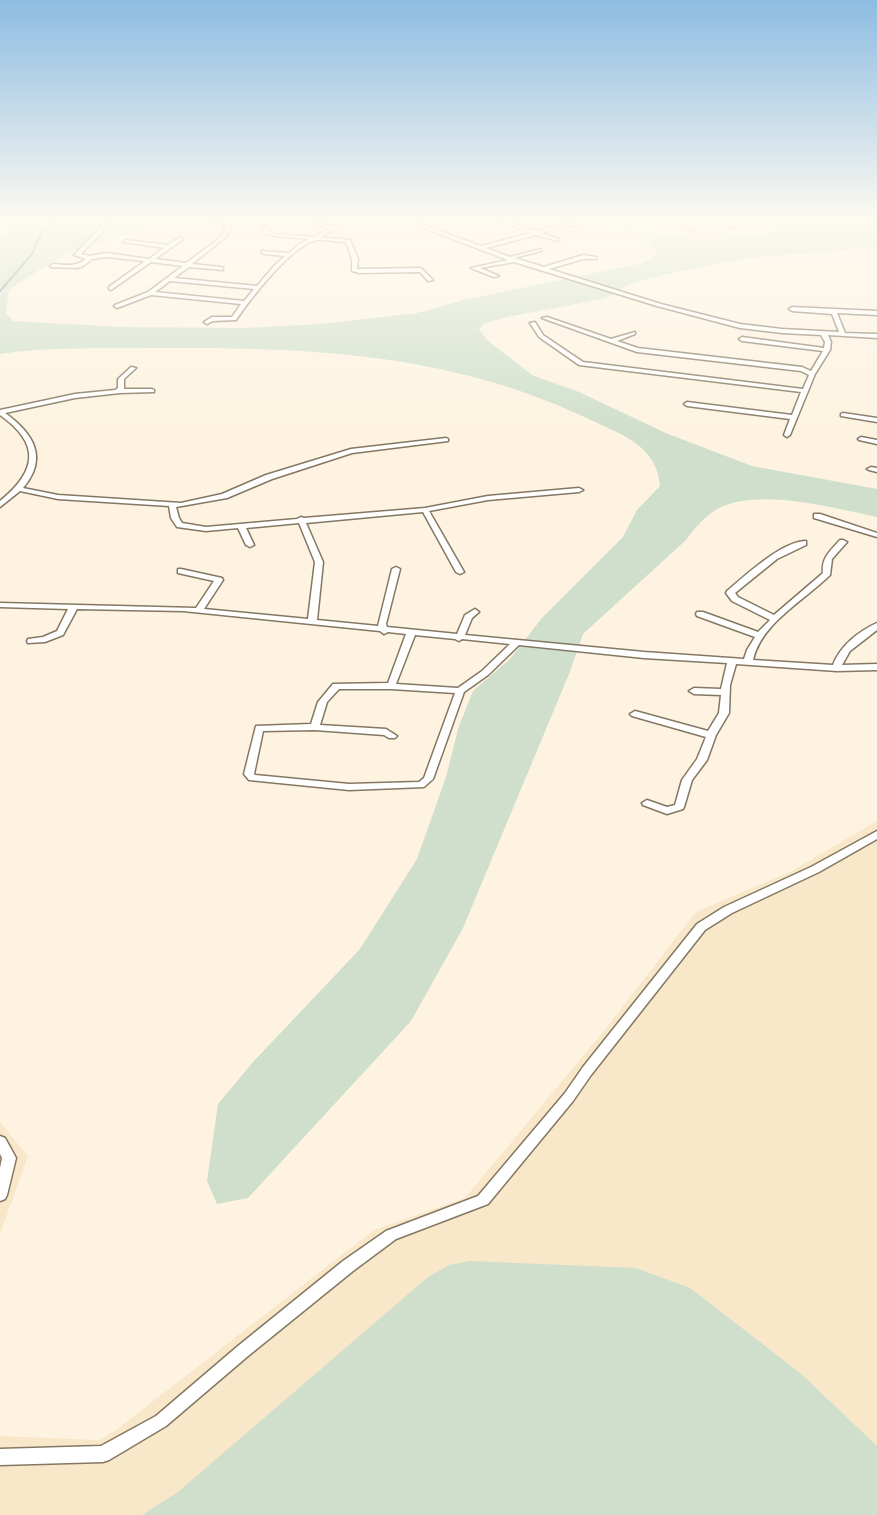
<!DOCTYPE html>
<style>
body{margin:0}
canvas{display:block;background:#fdf3e0}
</style>
<canvas width="877" height="1515"></canvas>
<script>
const g = document.querySelector('canvas').getContext('2d');
g.lineJoin = 'round';
function fillPath(path, color) { g.fillStyle = color; g.fill(path, 'evenodd'); }
function strokePath(path, color, width, dash) { g.strokeStyle = color; g.lineWidth = width; g.lineCap = dash ? 'butt' : 'round'; g.setLineDash(dash || []); g.stroke(path); }
fillPath(new Path2D(`
 M877 821V1515H0V1436L99 1440 116 1430 374 1230 465 1198 607 1027 696 912 792 871Z
 M0 1122 28 1156 0 1234Z`), '#f8e7c8');
fillPath(new Path2D(`
 M20 221H69L66 226 153 224C135 238 117 236 96 243 64 252 37 271 9 290L6 313 13 321 121 327 243 328 320 324 417 313 464 300 642 263 657 255C654 233 612 228 595 221 620 221 641 231 665 235 697 241 733 240 764 233L774 229 780 221H827L877 227V247L749 258 676 272 632 283 607 298 507 317 485 323 479 329 487 340 532 375 579 392 668 434 752 466 877 489V517C833 508 758 487 717 509 704 517 695 528 686 540L583 634 569 674 463 928 411 1021 248 1198 217 1204 207 1181 218 1104 253 1062 360 949 417 859 446 777 459 726 473 691 510 659 542 618 623 537 637 510 660 486C657 447 625 436 593 421 452 352 306 347 153 348 103 349 50 346 0 354V236Z
 M470 1261 636 1268 690 1288 800 1373 877 1446V1515H142L178 1492 428 1277 449 1265Z`), '#cfdfcb');
strokePath(new Path2D(`
 M0 291 32 254 42 231 55 221`), '#798f99', 2);
const minor = new Path2D(`
 M107 221H112L81 254 90 256 106 253 149 259 164 248 123 242 126 240 168 245 180 237 182 238V240L155 259 186 263 216 241 223 234 226 224 210 221H232L227 236 192 264 221 267 223 268V270L189 267 174 278 257 286 274 266 285 256 264 254 261 252 262 251 289 253 298 245 309 239 276 236 264 233 263 227H267L268 231 276 234 314 237 330 228 304 223 302 221 334 226 342 221H348L320 237 350 240 358 259 357 269 421 268 433 280 428 281 420 272 359 273 352 271V259L346 242C336 242 322 238 313 241 288 250 251 298 236 320L213 321 207 324 204 322 212 317H232L241 304 151 295 117 308 114 306 115 305 148 292 183 266 151 262 111 290 109 289V287L145 261 106 257 92 259 83 266 77 268 51 267 50 266 53 264C66 265 76 267 86 259L74 255ZM170 281 254 289 244 301 155 292Z
 M405 221H412L481 246 531 233 499 221H506L536 231 565 224H577L579 226H565L541 233 559 239V241L536 235 486 248 510 257 541 249V251L514 258 544 267 583 255 596 257V259H583L549 269 661 304 740 324 782 329 839 332 832 314 792 311 789 309 792 307 877 311V315L837 313 845 333 877 334V338L828 335 831 342 830 350 815 374 790 435 787 437 784 435 790 419 687 406 684 404 687 402 792 415 801 392 579 365 539 337 530 323 535 322 543 335 583 362 803 389 809 375 801 371 637 352 542 318 547 317 611 339 635 332V334L617 341 638 348 802 367 811 371 823 351 742 341 739 339 742 337 824 348 825 342 821 335 782 333 740 328 657 306 514 262 480 268 499 276 494 277 471 268 508 260Z
 M681 221H686L695 230 691 231Z
 M724 221H729L735 227 731 228Z
 M131 367 136 368 124 379V389H152L154 390V392L120 393 75 398 5 413C33 433 49 458 23 488L58 495 181 503 222 494 266 475 351 449 446 438 448 439V441L352 453 272 479 227 498 176 507 179 518 182 523 206 527 297 519 301 517 304 518 425 508 488 496 579 488 583 490 579 492 488 500 429 511 464 572 460 574 456 572 423 512 306 523 323 562 317 620 378 626 392 569 396 567 400 569 386 624 387 627 457 634 465 615 475 609 479 612 472 618 465 635 644 652 744 659 747 650 755 637 697 616 696 614 697 612H703L758 632 770 620 732 601 726 593 727 591C745 576 782 541 806 541V545L777 559 735 593 738 597 774 615 823 573C821 558 831 550 840 540H843L847 542 832 559 830 575C804 601 761 623 753 660L833 665C840 646 859 631 877 623V630L850 651 842 665 877 664V670L837 671 736 664 730 685 729 713 716 735 707 760 692 780 684 807 683 809 667 814 643 805 642 803 647 800 667 807 675 805 682 780 697 759 706 737 632 716 630 714 635 711 708 731 719 713 721 695 694 694 689 691 694 688 721 689 727 663 644 658 519 645 488 675 464 692 433 779 424 787 349 790 249 780 244 774 256 726 311 724 318 702 333 684 388 683 406 634 388 632 384 634 380 631 183 611 77 609 63 635 45 642 28 643 27 641 28 639 43 637 57 631 68 609 0 607V603L196 608 214 581 178 573V569H181L222 578 223 580 204 609 308 619 315 562 299 523 246 528 254 545 250 547 246 545 238 528 206 531 177 527 171 518 169 506 58 499 20 491 0 507V501C37 471 41 444 0 415V410L75 394 115 390 118 388V379ZM415 635 455 639 459 641 462 639 510 644 482 671 458 688 396 684ZM339 689H391L455 693 424 778 419 782 349 784 255 775 254 774 263 731 315 730 384 735 389 738H395L397 736 386 729 320 725 327 702Z
 M843 413 877 418V422L841 416V414Z
 M861 437 877 440V444L859 440 858 439Z
 M871 467 877 468V472L869 470 867 469Z
 M814 514H820L877 533V537L814 518Z
 M877 831V839L819 872 732 913 705 930 591 1075 573 1101 488 1204 396 1239 353 1271 248 1356 166 1426 109 1460 103 1462 0 1465V1449L101 1446 156 1416 238 1346 343 1261 386 1231 478 1196 565 1093 583 1067 697 924 724 907 811 867Z
 M0 1136 5 1138 16 1158 7 1195 5 1199 0 1201V1168L2 1158 0 1154Z`);
strokePath(minor, '#847863', 3);
fillPath(minor, '#fff');
const sky = g.createLinearGradient(0, 0, 0, 433);
sky.addColorStop(0, '#8dbce2');
sky.addColorStop(0.51, '#fefaf1');
sky.addColorStop(1, '#fefaf100');
g.fillStyle = sky;
g.fillRect(0, 0, 877, 433);
</script>
